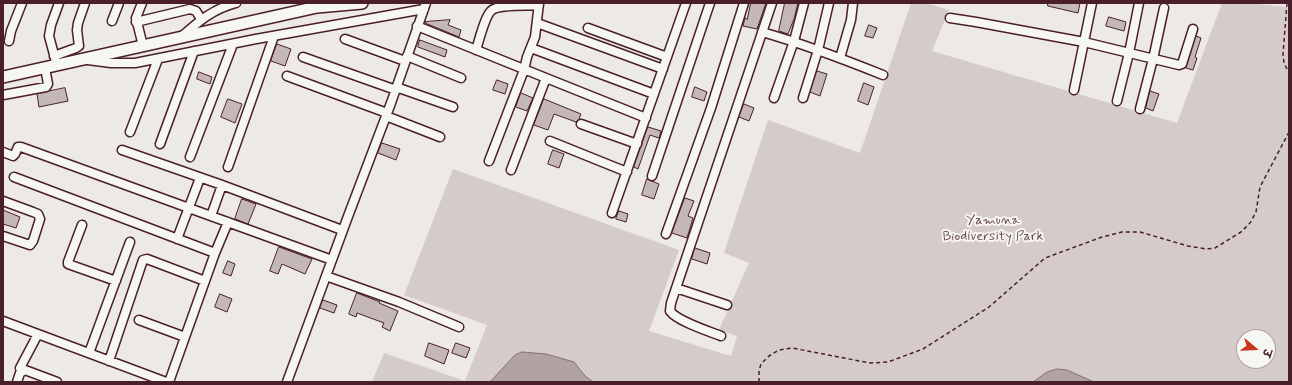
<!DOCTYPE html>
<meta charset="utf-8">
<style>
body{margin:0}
#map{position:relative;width:1292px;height:385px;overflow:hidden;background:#ece9e6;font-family:Mynerve,"Playpen Sans Deva",sans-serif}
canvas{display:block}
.frame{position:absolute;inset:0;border:4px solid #4a1f2b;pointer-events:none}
.north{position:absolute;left:1236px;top:329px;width:40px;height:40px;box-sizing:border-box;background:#f6f6f2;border:1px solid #b1a0a2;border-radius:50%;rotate:109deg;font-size:11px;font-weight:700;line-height:16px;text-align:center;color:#4a1f2b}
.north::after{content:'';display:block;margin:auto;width:14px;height:18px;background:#c8321e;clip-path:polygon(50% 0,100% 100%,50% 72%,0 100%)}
</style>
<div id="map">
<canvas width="1292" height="385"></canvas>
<div class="frame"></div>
<div class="north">उ</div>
</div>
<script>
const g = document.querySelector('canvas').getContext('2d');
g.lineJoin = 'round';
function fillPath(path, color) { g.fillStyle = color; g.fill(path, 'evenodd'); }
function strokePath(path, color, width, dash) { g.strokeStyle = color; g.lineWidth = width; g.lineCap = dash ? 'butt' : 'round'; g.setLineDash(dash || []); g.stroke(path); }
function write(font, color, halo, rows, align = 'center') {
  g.font = font + ' Mynerve,sans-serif'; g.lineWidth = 4; g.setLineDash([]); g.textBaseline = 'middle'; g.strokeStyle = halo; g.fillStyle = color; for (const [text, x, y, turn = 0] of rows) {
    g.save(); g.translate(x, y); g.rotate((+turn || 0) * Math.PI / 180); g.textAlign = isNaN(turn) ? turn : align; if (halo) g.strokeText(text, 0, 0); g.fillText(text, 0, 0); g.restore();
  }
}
fillPath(new Path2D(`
 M911 3H926L949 10 932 51 1177 123 1222 3H1245L1289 7V382H372L384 353 465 381 487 325 404 295 453 169 679 250 649 331 731 356 737 336 719 330 749 263 724 253 768 120 860 153ZM1244 337H1268V361H1244Z`), '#d4cbca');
const water = new Path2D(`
 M522 352 546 354 574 362 585 376 593 382H490L515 355Z
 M1057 369 1067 370 1094 382H1033L1047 372Z`);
fillPath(water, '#b1a2a3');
strokePath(water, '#886e73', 1);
const building = new Path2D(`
 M751 3H766L757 29 743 26 745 18 747 19Z
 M785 3H798L794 19 788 34 779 31Z
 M1048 3H1080L1078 13 1048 6Z
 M1109 17 1126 22 1124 31 1106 26Z
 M450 20 448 25 461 30 459 37 425 23V22Z
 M869 25 877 28 873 38 865 36Z
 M1196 36 1201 38 1195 57 1197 58 1193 70 1186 68Z
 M420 40 447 50 445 57 418 47Z
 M277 44 291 49 285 66 271 61Z
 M817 71 827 74 820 96 810 92Z
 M199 72 212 77 210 84 197 79Z
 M497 80 508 84 505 94 493 90Z
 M864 83 874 87 868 105 858 101Z
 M695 87 707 92 704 101 692 97Z
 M65 88 68 101 39 107 37 94Z
 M1150 91 1159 94 1153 111 1146 108Z
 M521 93 533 98 527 111 516 107Z
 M228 99 242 104 235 123 221 117Z
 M544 99 581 114 579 119 576 122 554 114 548 130 534 125Z
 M744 104 754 108 749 121 739 117Z
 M648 127 661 131 659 138 650 135 638 169 634 167Z
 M382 143 400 149 396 160 378 153Z
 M553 150 564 154 559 168 548 164Z
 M647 179 659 184 654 199 642 195Z
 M685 198 694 201 688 216 693 218 687 238 672 233Z
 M242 199 256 204 248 224 235 219Z
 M3 210 20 217 16 228 3 224Z
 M619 211 628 214 626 222 616 219Z
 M279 247 312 259 305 274 282 264 278 274 270 271Z
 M695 248 710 253 707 264 692 259Z
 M228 261 235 264 231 276 223 273Z
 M357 293 380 302 379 303 398 311 390 331 382 327 384 323 357 313 356 317 349 314Z
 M220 294 232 299 227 312 215 307Z
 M323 300 337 305 334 313 320 308Z
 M429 343 449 350 444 364 425 356Z
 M456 343 470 348 466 358 452 353Z`);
fillPath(building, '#c4b7b7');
strokePath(building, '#4a1f2b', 1);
const street = new Path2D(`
 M142 3 136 18 143 46
 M950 18 976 22 1084 42 1179 65 1182 64 1193 29
 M112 21 119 3
 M136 22 190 9 196 11 201 19
 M537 23 663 69
 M417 26 546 78 511 170
 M588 28 667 57
 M762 32C804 44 843 59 883 75
 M181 37C199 21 213 9 236 3
 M345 39 405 61
 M9 41 11 31 22 3
 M531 48 654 94
 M476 50C479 41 485 15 492 10 499 4 529 6 539 5
 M54 56 76 48 79 46 77 30 78 23 85 3
 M407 56 461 78
 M303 57 396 90
 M840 58 851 20 853 3
 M88 60 111 63H135L256 39 424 9
 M56 62 49 36 51 25 59 3
 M287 76 387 113
 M546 78 646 118
 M396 87 453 107
 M1074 90 1092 3
 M3 95 46 87 48 84 45 68
 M774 98 794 41 804 3
 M803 98 818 50 829 3
 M1117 101 1129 53 1139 3
 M1140 109 1153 59 1164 8
 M386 116 440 137
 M581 124 637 144
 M130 132 158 59
 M550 141 627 172
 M160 144 194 51
 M122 150 222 185 342 230
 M3 152 13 156 15 154 18 147H21L332 260
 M190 157 233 44
 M489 161 524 70 527 57 535 37 539 3
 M228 167 274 36
 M652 176 710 3
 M14 177 215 253
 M3 201 33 212 38 214 40 219 33 241 30 245 3 236
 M612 213 686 3
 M211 216 222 185
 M82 225 68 262V264L116 281
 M666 234 711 108 744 3
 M177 239 200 178
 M326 276 399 302 459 327
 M676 288 727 305
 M139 320 185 337
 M3 321 166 382
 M721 336C708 331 677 321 670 311L671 303 772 3
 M89 353 130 242
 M109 361 143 260 147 259 205 281
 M20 368 38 334
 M17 382 20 373 25 370 57 382
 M169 382 215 253 228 222
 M287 382 347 219 391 103 426 3`);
const secondary = new Path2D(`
 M3 77 317 7 362 3`);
strokePath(street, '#4a1f2b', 11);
strokePath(secondary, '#4a1f2b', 14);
strokePath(new Path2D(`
 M1287 3 1283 54 1284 63 1289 73
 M759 382V371L761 364 769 356 779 350 792 348 870 363 888 362 923 349 989 307 1045 258 1102 237 1122 232H1140L1188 246 1206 249 1215 248 1241 232 1250 223 1256 212 1260 187 1289 132`), '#4a1f2b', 1.5, [4, 3]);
strokePath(street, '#f6f6f2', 8);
strokePath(secondary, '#f6f6f2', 11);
write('14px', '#6c4a53', '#f6f6f2', [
 ["Yamuna",993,221],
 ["Biodiversity Park",993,237]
]);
</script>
